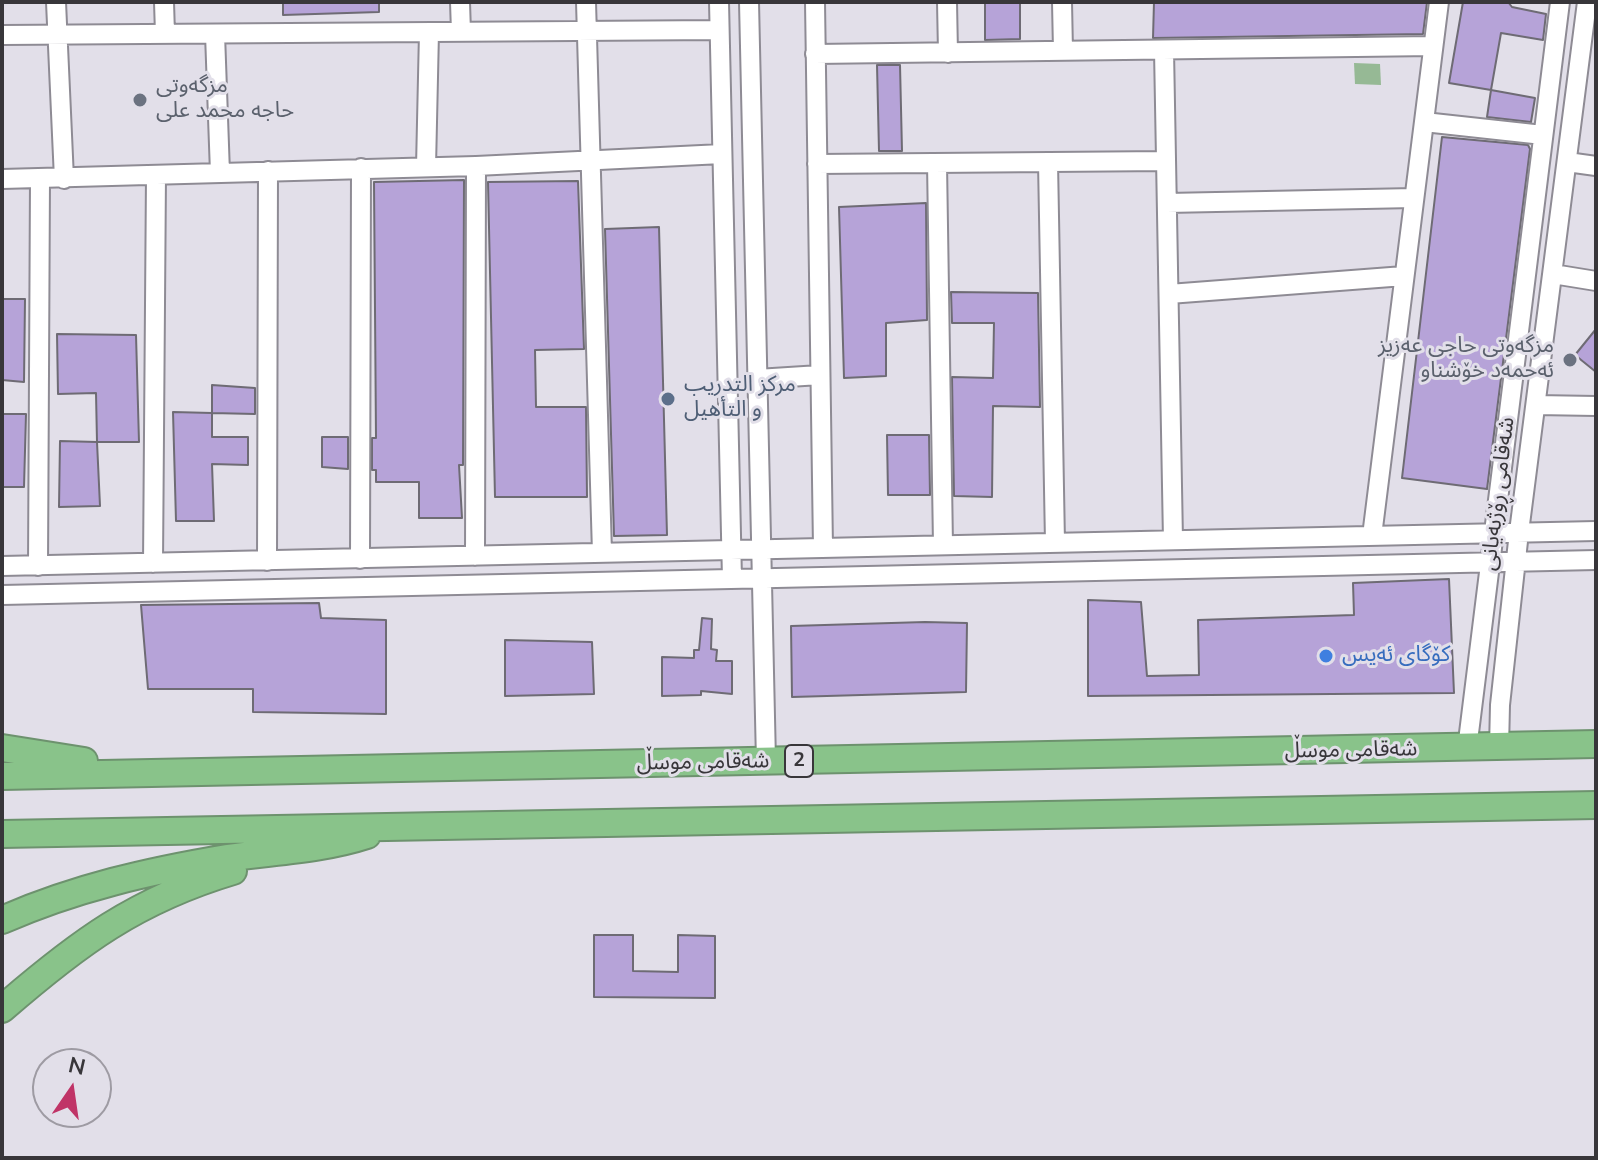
<!DOCTYPE html>
<meta charset="utf-8">
<style>
body{margin:0}
#map{position:relative;width:1598px;height:1160px;overflow:hidden;background:#e2dfe9;font-family:"Nunito Sans",sans-serif}
canvas{display:block}
.frame{position:absolute;inset:0;border:4px solid #38363a;pointer-events:none}
.north{position:absolute;left:32px;top:1048px;width:80px;height:80px;box-sizing:border-box;background:#e2dfe9;border:2px solid #9e9ba3;border-radius:50%;rotate:13deg;font-size:22px;font-weight:700;line-height:32px;text-align:center;color:#38363a}
.north::after{content:'';display:block;margin:auto;width:28px;height:36px;background:#c03467;clip-path:polygon(50% 0,100% 100%,50% 72%,0 100%)}
</style>
<div id="map">
<canvas width="1598" height="1160"></canvas>
<div class="frame"></div>
<div class="north">N</div>
</div>
<script>
const g = document.querySelector('canvas').getContext('2d');
g.lineJoin = 'round';
function fillPath(path, color) { g.fillStyle = color; g.fill(path, 'evenodd'); }
function strokePath(path, color, width, dash) { g.strokeStyle = color; g.lineWidth = width; g.lineCap = dash ? 'butt' : 'round'; g.setLineDash(dash || []); g.stroke(path); }
function write(font, color, halo, rows, align = 'center') {
  g.font = font + ' "Nunito Sans","Noto Sans Arabic",sans-serif'; g.lineWidth = 6; g.setLineDash([]); g.textBaseline = 'middle'; g.strokeStyle = halo; g.fillStyle = color; for (const [text, x, y, turn = 0] of rows) {
    g.save(); g.translate(x, y); g.rotate((+turn || 0) * Math.PI / 180); g.textAlign = isNaN(turn) ? turn : align; if (halo) g.strokeText(text, 0, 0); g.fillText(text, 0, 0); g.restore();
  }
}
fillPath(new Path2D(`
 M1354 63 1380 64 1381 85 1355 84Z`), '#96b995');
const building = new Path2D(`
 M283 2H379V12L283 15Z
 M985 2H1020V39L985 40Z
 M1154 2H1427L1423 34 1153 38Z
 M1463 2H1508L1512 7 1546 14 1543 40 1501 33 1491 90 1449 83Z
 M877 65H900L902 151H879Z
 M1491 90 1535 98 1531 122 1487 117Z
 M1442 137 1528 145 1530 149 1487 489 1402 478Z
 M464 180 463 465H459L462 518H419V482H376V470H372V438H376L374 182Z
 M578 181 584 349 535 350 536 407H586L587 497H495L488 182Z
 M926 203 927 320 886 323V376L844 378 839 207Z
 M659 227 667 535 614 536 605 229Z
 M951 292 1038 293 1040 407 993 406 992 497 954 496 952 377 993 378 994 323H952Z
 M2 299H25L24 382 2 380Z
 M1596 329V372L1575 355Z
 M57 334 136 335 139 442H97L96 393 58 394Z
 M212 385 255 388V414L212 413Z
 M173 412 212 413V437H248V465L212 464 214 521H176Z
 M2 414H26L24 487H2Z
 M887 435H929L930 495H888Z
 M322 437H348V469L322 467Z
 M60 441 97 442 100 506 59 507Z
 M1449 579 1454 693 1088 696V600L1141 602 1147 676 1199 675 1198 620 1354 615 1353 583Z
 M319 603 321 618 386 620V714L253 712V689H148L141 605Z
 M702 618 712 619 711 649 717 650 716 661H732V694L701 691V695L662 696V657L694 658V650H699Z
 M925 622 967 623 966 692 792 697 791 626Z
 M505 640 592 642 594 694 505 696Z
 M594 935H633V971L678 972V935L715 936V998L594 997Z`);
fillPath(building, '#b6a3d8');
strokePath(building, '#6e6b74', 2);
const minor = new Path2D(`
 M56 2 64 179
 M164 2 165 34
 M460 2 461 32
 M586 2 602 553
 M719 2 732 579
 M749 2 766 761
 M815 2 823 548
 M947 2 948 53
 M1062 2 1063 51
 M215 34 220 173
 M2 35 719 30
 M1164 50 1173 540
 M815 54 1433 46
 M1424 122 1543 135
 M1048 162 1055 543
 M1567 162 1596 166
 M937 163 943 545
 M817 164 1166 161
 M426 167 429 32
 M2 179 476 166 722 154
 M1167 203 1414 198
 M1553 274 1596 281
 M1169 294 1404 276
 M757 379 820 375
 M1536 405 1596 406
 M1372 536 1439 2
 M475 556 476 166
 M360 559 361 168
 M267 561 268 171
 M153 563 156 175
 M2 566 1596 531
 M38 566 40 179
 M2 595 1596 560
 M1499 748 1500 705 1519 532 1587 2
 M1467 749 1560 2`);
const highway = new Path2D(`
 M2 748 84 761
 M2 776 1596 744
 M2 834 1596 805
 M2 920C75 888 149 871 227 858 274 851 321 850 367 835
 M2 1009C78 943 136 900 233 871`);
strokePath(minor, '#8e8b94', 22);
strokePath(highway, '#6d926e', 30);
strokePath(minor, '#fff', 18);
strokePath(highway, '#89c38a', 26);
for (const [x, y, r, color] of [
 [140,100,8,"#6b7280"],
 [1570,360,8,"#6b7280"],
 [668,399,8,"#5c6f8a"],
 [1326,656,8,"#3f7fe0"]
]) { const dot = new Path2D(); dot.arc(x, y, r, 0, 2 * Math.PI); g.fillStyle = color; g.fill(dot); strokePath(dot, '#e2dfe9', 3); }
for (const [x, y, w] of [
 [799,761,28]
]) { const box = new Path2D(); box.roundRect(x - w / 2, y - 16, w, 32, 6); g.fillStyle = '#e2dfe9'; g.fill(box); strokePath(box, '#38363a', 2); }
write('bold 20px', '#38363a', null, [
 ["2",799,761]
]);
write('22px', '#5b616d', '#e2dfe9', [
 ["مزگه‌وتی",156,87],
 ["حاجه‌ محمد علی",156,112],
 ["مزگەوتی حاجی عەزیز",1554,347,"right"],
 ["ئەحمەد خۆشناو",1554,372,"right"]
], 'left');
write('22px', '#4e5e75', '#e2dfe9', [
 ["مركز التدريب",684,386],
 ["و التأهيل",684,411]
], 'left');
write('22px', '#38363a', '#e2dfe9', [
 ["شەقامی ڕۆژبەیانی",1499,494,-83],
 ["شەقامی موسڵ",1351,751,-1],
 ["شەقامی موسڵ",703,763,-1]
]);
write('22px', '#366cbe', '#e2dfe9', [
 ["کۆگای ئەیس",1342,656]
], 'left');
</script>
